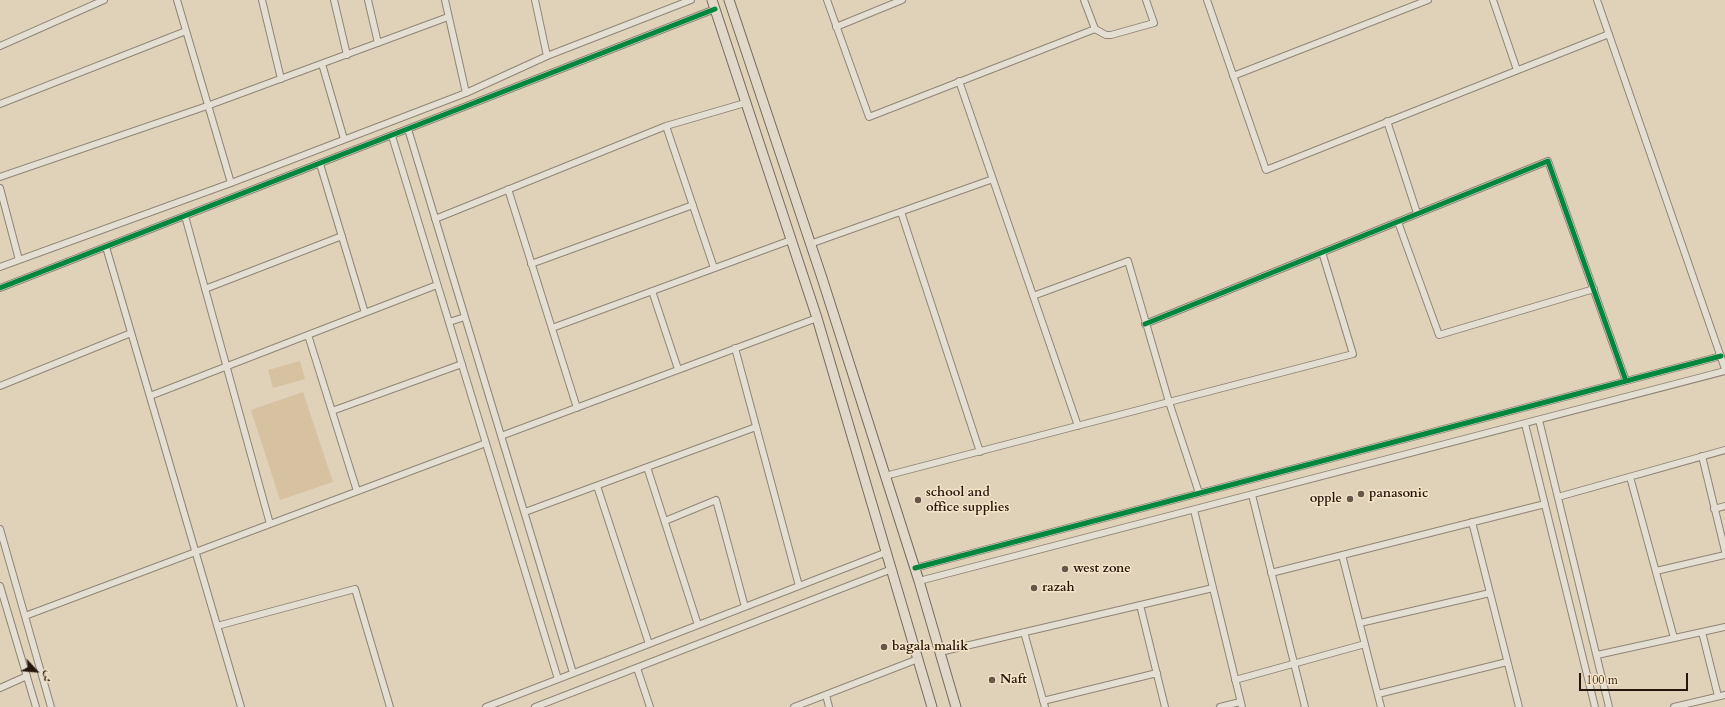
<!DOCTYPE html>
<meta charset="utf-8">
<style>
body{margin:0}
#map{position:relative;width:1725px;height:707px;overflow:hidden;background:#e0d1b9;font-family:Cardo,Amiri,serif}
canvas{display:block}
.north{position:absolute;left:16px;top:651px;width:40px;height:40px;-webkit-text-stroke:3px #f5e4c7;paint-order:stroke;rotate:116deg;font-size:11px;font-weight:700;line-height:16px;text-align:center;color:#25160c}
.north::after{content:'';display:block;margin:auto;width:14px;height:18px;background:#25160c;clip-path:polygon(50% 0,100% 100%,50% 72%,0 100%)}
.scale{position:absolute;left:1579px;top:673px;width:109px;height:18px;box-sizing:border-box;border:2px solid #25160c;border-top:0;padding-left:5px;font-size:12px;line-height:14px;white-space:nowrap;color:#25160c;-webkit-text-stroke:3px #f5e4c7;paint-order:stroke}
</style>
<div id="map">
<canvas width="1725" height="707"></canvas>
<div class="north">ش</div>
<div class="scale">100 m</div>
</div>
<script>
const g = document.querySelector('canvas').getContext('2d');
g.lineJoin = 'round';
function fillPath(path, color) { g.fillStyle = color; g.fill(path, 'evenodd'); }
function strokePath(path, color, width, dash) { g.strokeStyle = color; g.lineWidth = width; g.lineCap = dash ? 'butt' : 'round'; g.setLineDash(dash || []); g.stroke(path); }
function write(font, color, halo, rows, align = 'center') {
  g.font = font + ' Cardo,serif'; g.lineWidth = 3; g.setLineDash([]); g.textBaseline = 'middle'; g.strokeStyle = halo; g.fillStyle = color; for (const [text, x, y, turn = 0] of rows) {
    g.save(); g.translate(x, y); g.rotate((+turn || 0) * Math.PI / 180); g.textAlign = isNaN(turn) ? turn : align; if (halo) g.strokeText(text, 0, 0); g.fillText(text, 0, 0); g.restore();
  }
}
fillPath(new Path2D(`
 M300 361 305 379 273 388 268 370Z
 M303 392 333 482 280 500 251 410Z`), '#d6c2a1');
const street = new Path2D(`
 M177 0 231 183
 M262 0 281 79
 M334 0 347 55
 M368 0 378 43
 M445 0 466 93
 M535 0 547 56
 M827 0 869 117 1095 29 1084 0
 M1207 0 1266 170 1609 34
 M1493 0 1517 70
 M1597 0 1725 369
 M836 27 902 0
 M1095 29 1106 35H1111L1154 23 1146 0
 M0 46 104 0
 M322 64 344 139
 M1233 76 1428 0
 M959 81 1078 426
 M0 104 186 31
 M1387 121 1417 213
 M666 126 714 268
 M408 129 573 673
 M392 136 558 679
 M320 164 365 313
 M0 177 207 106 448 17
 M0 188 19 260
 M508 189 577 408
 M901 212 980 452
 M185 216 270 524
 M435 219 666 126 745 103
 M1398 222 1439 335 1594 289
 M810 244 993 179
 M106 247 241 707
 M531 264 693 205
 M0 267 231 183 466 93 547 56 691 0
 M0 288 715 9
 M205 289 342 236
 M652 291 678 369
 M1033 296 1128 261 1169 402 1199 493
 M449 322 465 317
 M1145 324 1548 161 1626 381
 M552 328 791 240
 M308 335 357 491
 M735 348 799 586
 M0 386 131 333
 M150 396 437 285
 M332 411 462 364
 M1539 420 1609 707
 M1525 424 1595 707
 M501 436 817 318
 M1702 456 1725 551
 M647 467 698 625
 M885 476 1353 354 1322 252
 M1630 477 1674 638
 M597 486 649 644
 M1252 495 1305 707
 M1558 497 1725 450
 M1714 509 1725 506
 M1194 510 1242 707
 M525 512 756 427
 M665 521 716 500 745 607
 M1472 522 1519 707
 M0 529 51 707
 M1342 555 1381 707
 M915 568 1721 356
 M1656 571 1725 555
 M1271 573 1545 504
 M919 581 1725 371
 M0 586 36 707
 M1140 605 1165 707
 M25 616 486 443
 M1360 623 1490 593
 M217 626 355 589 390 707
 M1024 632 1045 707
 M1702 632 1718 696
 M940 652 1213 588
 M1597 655 1725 627
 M637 668 650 707
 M1235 680 1365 644
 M0 688 27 676
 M1378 694 1507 662
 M826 695 829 707
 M1043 701 1157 673
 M486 707 887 552
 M535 707 892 569
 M794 707 918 659
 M1220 707 1240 702
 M1674 707 1725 695`);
const primary = new Path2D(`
 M712 0 817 318 932 707
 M729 0 822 278 919 581 956 707`);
strokePath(street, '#8f8576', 8);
strokePath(primary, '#756b5e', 11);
strokePath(street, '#e5ded2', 6);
strokePath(primary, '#e1d8ca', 9);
strokePath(new Path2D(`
 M0 288 715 9
 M1145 324 1548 161 1626 381
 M915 568 1721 356`), '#00873e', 5);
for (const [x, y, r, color] of [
 [1361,494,4,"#665749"],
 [1350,499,4,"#665749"],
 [918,500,4,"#665749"],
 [1065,569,4,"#665749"],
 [1034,588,4,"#665749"],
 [884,647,4,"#665749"],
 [992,680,4,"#665749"]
]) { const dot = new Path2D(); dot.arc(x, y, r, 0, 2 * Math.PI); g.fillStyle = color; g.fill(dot); strokePath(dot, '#f5e4c7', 1.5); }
write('bold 13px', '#25160c', '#f5e4c7', [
 ["school and",926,493],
 ["office supplies",926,508],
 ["panasonic",1369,494],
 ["opple",1342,499,"right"],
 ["west zone",1073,569],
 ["razah",1042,588],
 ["bagala malik",892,647],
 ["Naft",1000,680]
], 'left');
</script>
